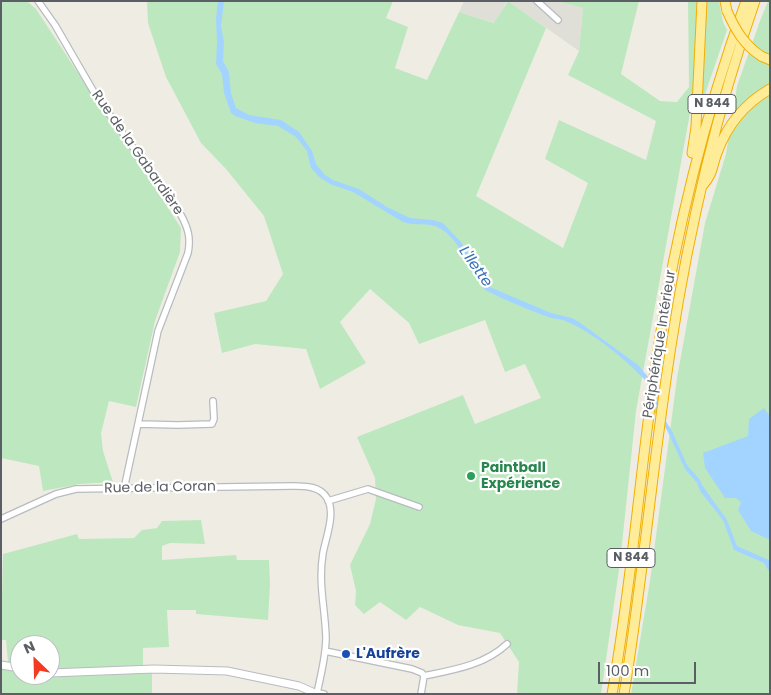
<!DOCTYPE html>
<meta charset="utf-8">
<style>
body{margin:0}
#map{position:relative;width:771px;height:695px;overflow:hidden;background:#efede3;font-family:Poppins,sans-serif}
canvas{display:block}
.frame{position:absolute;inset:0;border:2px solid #5b5f65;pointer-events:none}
.north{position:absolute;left:10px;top:635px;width:50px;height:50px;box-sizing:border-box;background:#fff;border:1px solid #bdbfc1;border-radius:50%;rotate:336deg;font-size:14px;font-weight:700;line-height:20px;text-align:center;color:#5b5f65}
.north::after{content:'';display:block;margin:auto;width:18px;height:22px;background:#f53a23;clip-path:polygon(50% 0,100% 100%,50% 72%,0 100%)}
.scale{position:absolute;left:598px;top:662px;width:98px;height:22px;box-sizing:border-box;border:2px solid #5b5f65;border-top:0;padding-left:6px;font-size:15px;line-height:18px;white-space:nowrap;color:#5b5f65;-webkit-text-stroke:4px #fff;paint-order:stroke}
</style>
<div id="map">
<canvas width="771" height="695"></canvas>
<div class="frame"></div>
<div class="north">N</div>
<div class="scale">100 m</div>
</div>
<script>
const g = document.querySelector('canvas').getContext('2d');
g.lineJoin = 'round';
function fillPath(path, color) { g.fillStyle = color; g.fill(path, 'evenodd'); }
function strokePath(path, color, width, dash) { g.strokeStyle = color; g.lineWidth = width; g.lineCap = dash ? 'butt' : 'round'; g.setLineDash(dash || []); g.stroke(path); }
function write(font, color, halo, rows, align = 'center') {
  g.font = font + ' Poppins,sans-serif'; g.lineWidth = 4.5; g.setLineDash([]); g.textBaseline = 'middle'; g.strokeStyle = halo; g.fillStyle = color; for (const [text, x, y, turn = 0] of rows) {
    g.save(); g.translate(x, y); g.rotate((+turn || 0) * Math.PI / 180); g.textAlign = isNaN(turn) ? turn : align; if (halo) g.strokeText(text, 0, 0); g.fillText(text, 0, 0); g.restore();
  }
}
fillPath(new Path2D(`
 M464 1H507L495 23 459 12Z
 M508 1H557L583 8 579 51Z`), '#dfded7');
fillPath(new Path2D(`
 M1 1H27L36 9 103 111 139 163 181 228 180 252 155 321 136 407 109 401 101 433 103 451 113 482 80 484 43 491 39 466 1 458Z
 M147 1H393L386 18 408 27 395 68 427 80 459 12 494 23 508 1 546 28 476 196 563 248 588 183 545 159 559 120 646 160 656 121 568 75 579 51 583 8 557 1H639L621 74 660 101 677 102 689 87 688 1H697L694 91 636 411 620 563 601 694H517L519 662 500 633 458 625 420 607 406 620 380 602 364 614 355 605 356 591 350 565 370 524 376 499 375 478 357 437 463 395 475 424 541 398 525 364 505 372 485 320 419 344 409 323 370 289 340 322 366 363 320 389 306 349 255 344 222 353 214 313 266 301 283 274 264 216 226 169 201 143 166 77 148 23Z
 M706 1H719L723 22 727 30 702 103Z
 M768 1H770V694H631L650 581 677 378 705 223 726 154 737 86 760 21Z
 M201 520 205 544 170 543 162 546V560L236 555 237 560H269L270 584 268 620 196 614V610H167L169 647 143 648V666L50 669V645H20V664L8 662 6 640H1L3 554 77 534 79 539 134 538 142 530 157 528 162 521Z
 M1 668 20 672V675L85 676 152 673V694H1Z`), '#bde8bf');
fillPath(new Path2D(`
 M218 1H224L221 26 224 42 223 61 229 72 231 93 236 108 249 115 281 120 299 132 312 151 316 164 325 175 333 180 359 189 387 207 410 218 433 220 443 223 461 242 484 281 492 288 551 313 572 318 579 322 638 365 662 393 661 398 656 406 672 431 687 465 700 480 702 485 727 520 737 546 769 560 770 573 764 563 734 550 723 520 700 491 697 483 685 469 667 430 650 406 655 400 656 393C638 369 597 335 570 323 563 319 555 319 548 317 527 309 507 301 487 291 481 286 478 279 474 272 465 258 456 238 441 229 429 221 416 227 403 222L353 192 330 184 319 177 311 168 307 151 296 137 278 126 255 123 235 116 231 113 224 93 222 74 216 64 217 41 216 19Z
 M764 408 770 416V540L751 531 738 510 741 502 736 498H725L705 468 703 453 748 436 749 419Z`), '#a3d4ff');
const minor = new Path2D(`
 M38 1 55 25 95 94 181 215C188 228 191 238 188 253L158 331 124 489
 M537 1 558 20
 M138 424 178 425 212 424 214 419 213 401
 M328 501 368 489 419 507
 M1 519 56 494 76 489 293 486C305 486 320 486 327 498 336 513 326 537 323 553 318 584 325 607 326 637 326 656 321 674 317 693L324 694
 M325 651 412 669 422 673 424 676
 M424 676C453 670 485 665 507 644
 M421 694 424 676`);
const tertiary = new Path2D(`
 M1 665 20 668
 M50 673 154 669 227 671 299 686 317 694`);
const trunk = new Path2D(`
 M725 1 727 11
 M761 56 770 60
 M692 153 696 127 702 1
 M703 185C713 174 712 166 717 153 727 125 744 104 770 89
 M612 694C632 582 640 469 657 356 675 235 704 117 746 1
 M624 694C643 578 653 461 671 346 689 229 716 113 755 1`);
strokePath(minor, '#b8bbc0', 8);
strokePath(tertiary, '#b8bbc0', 9);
strokePath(trunk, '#f2ae00', 11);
strokePath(minor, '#fff', 5.5);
strokePath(tertiary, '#fff', 7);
strokePath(trunk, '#ffec99', 9);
const trunkBridge = new Path2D(`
 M727 11C735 29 744 45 761 56`);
strokePath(trunkBridge, '#f2ae00', 11, []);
strokePath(trunkBridge, '#ffec99', 9);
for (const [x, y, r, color] of [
 [471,476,5,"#2e9e5b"],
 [346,654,5,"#1a4fb4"]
]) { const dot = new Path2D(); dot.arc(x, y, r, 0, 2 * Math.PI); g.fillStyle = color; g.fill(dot); strokePath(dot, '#fff', 2); }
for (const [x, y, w] of [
 [712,104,48],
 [631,558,48]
]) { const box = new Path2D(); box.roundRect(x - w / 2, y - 9.5, w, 19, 4); g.fillStyle = '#fff'; g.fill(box); strokePath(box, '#5b5f65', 1); }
write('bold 12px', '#5b5f65', null, [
 ["N 844",712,104],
 ["N 844",631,558]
]);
write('14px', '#5b5f65', '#fff', [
 ["Rue de la Gabardière",137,153,55],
 ["Périphérique Intérieur",660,344,-81],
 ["Rue de la Coran",160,488,-1]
]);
write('bold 14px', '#27864d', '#fff', [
 ["Paintball",481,468],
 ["Expérience",481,484]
], 'left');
write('bold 14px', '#164399', '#fff', [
 ["L'Aufrère",356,654]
], 'left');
write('italic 15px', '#3973b8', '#fff', [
 ["L'Ilette",475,267,55]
]);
</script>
